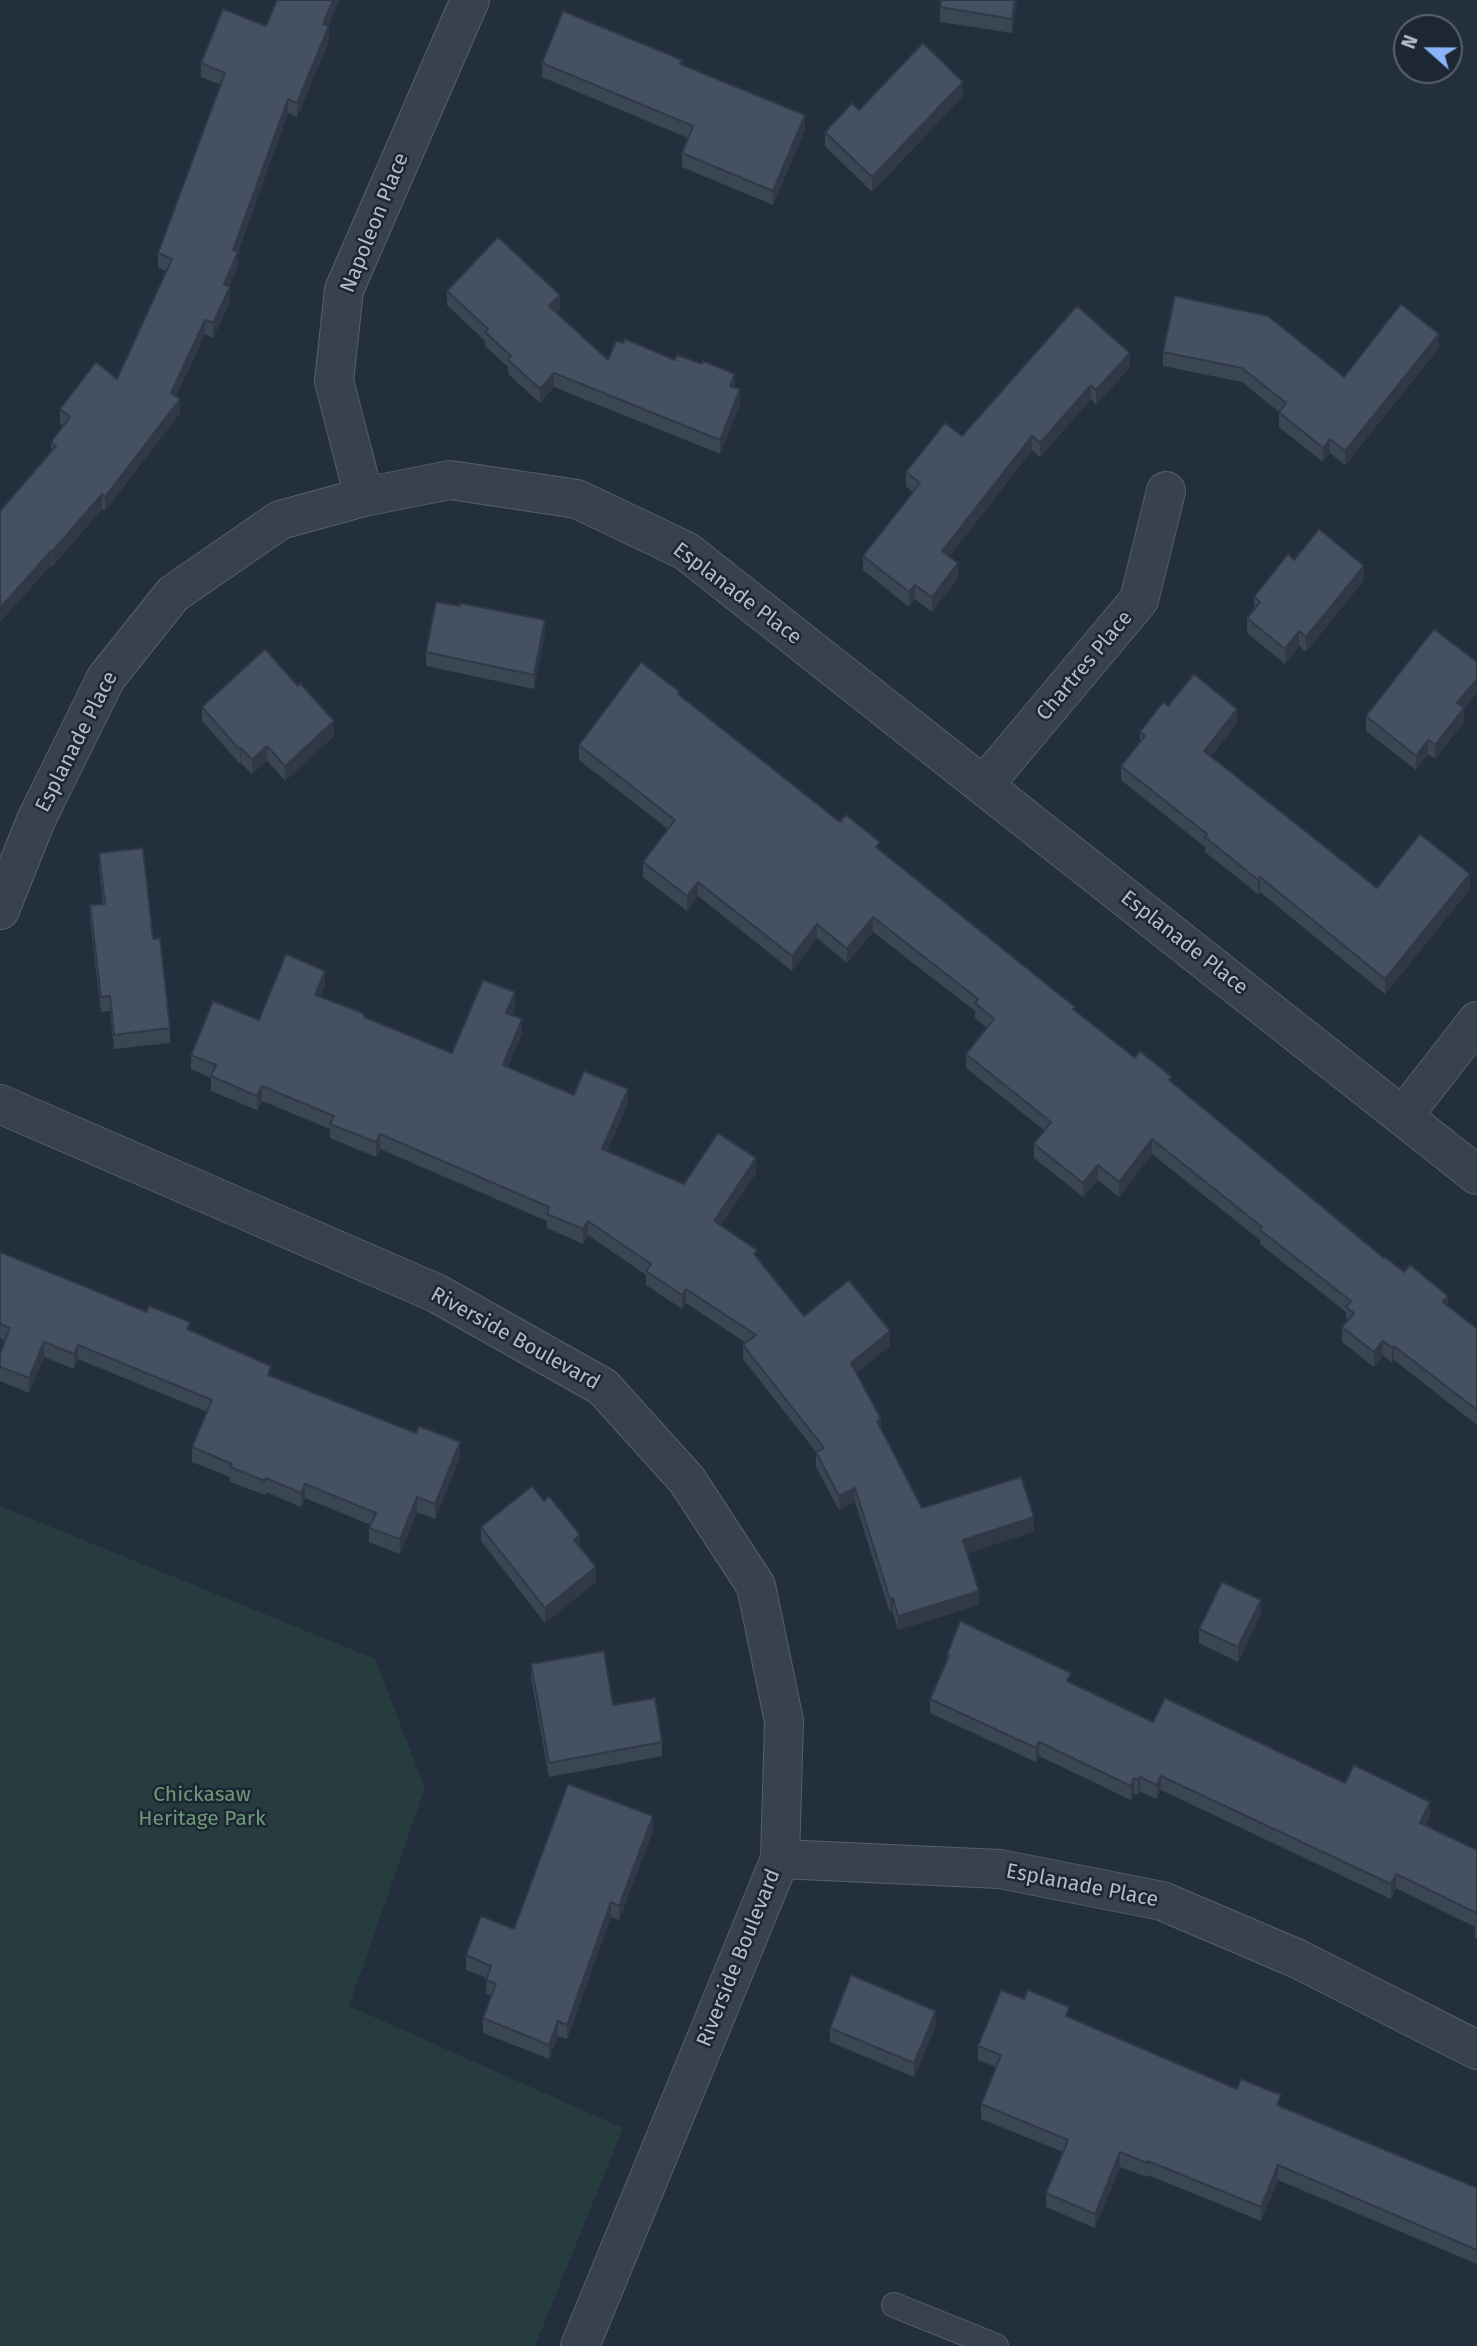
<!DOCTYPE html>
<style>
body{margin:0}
#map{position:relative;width:1477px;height:2346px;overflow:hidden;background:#242f3e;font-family:"Fira Sans",sans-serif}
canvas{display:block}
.north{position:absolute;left:1393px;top:14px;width:70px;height:70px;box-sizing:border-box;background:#1d2633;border:2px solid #59626f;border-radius:50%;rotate:291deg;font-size:19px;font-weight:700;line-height:28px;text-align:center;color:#b4bcc9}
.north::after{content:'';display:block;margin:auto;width:24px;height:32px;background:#8ab4f8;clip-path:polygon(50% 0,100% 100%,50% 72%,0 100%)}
</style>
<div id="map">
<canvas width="1477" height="2346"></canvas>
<div class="north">N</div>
</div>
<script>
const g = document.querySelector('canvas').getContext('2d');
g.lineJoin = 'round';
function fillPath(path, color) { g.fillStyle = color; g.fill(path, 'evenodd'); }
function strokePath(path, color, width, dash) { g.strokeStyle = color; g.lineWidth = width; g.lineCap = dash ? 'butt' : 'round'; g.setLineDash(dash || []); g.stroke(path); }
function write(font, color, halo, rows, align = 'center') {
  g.font = font + ' "Fira Sans",sans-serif'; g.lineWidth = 5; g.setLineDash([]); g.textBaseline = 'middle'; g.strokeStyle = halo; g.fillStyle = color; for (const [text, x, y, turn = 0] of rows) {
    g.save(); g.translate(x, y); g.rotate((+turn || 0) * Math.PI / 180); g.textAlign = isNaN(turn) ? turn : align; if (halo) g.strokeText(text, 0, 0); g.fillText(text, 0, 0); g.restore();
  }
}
fillPath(new Path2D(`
 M0 1506 375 1659 425 1788 349 2006 623 2128 535 2346H0Z`), '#263c3f');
const lane = new Path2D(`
 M894 2305 996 2346`);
const street = new Path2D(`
 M364 497 334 381 344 290 470 0
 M984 785 1139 600 1166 491
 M0 910 36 820 106 678 173 594 280 520 364 497 450 480 577 499 686 551 1477 1175
 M0 1104 436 1293 603 1387 687 1480 756 1586 784 1721 780 1859 580 2346
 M1403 1116 1477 1021
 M780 1859 1000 1869 1162 1901 1298 1959 1477 2050`);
strokePath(lane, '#565f6c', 26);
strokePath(street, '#565f6c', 40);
strokePath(lane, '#38414e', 24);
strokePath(street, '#38414e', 38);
fillPath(new Path2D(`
 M277 0H339L328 26 329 41 297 117 288 113 238 252V266L229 286 230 301 213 338 205 334 176 396 180 413 105 511 102 509 52 567 51 565 0 622V511L51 452V442L63 426 60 424V409L117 379 166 271 158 267V253L221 85 201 77V63L266 26Z
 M1017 0 1012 33 940 22V7Z
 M542 63 682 64 805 130 773 205 682 167V153L688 138 542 77Z
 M963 96 872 192 825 146V132L859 110Z
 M447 291 560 309 557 312 608 360 735 388 740 404 720 454 554 387 540 403 508 374V367L485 346V341L447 305Z
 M1439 348 1345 465 1330 453 1323 462 1279 427V412L1242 382 1163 366V352L1344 377Z
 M1130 367 1096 405 1091 399 1040 457 1032 450 949 557 958 578 932 612 915 599 909 607 863 570V556L913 492 906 486V472L962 436Z
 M1294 560 1364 580 1306 652 1299 646 1285 664 1247 633V618L1254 609V597Z
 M545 634 534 689 426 666V652Z
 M680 696 840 822 880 850 1075 1011 1135 1058 1172 1083 1384 1258 1477 1329V1425L1394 1360 1392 1363 1383 1355 1374 1367 1342 1342V1327L1347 1321 1346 1312 1260 1244V1240L1152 1154 1119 1197 1098 1180 1083 1197 1034 1158V1144L1044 1130 966 1068V1054L987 1028 975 1018V1011L873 932 847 963 817 938 792 971 698 896 687 911 643 877V862L668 829 579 760V745Z
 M1168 706 1237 723 1211 757 1377 888 1470 889 1385 994 1260 892 1258 894 1205 852V847L1121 780V766L1140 743V732Z
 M202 707 334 736 285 781 267 760 252 774 241 763 240 764 202 721Z
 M1464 709V722L1435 759 1428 754 1416 770 1366 731V716Z
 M99 853 153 939 170 1028V1043L114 1049 110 1011 101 1012 90 920V905L103 904 99 868Z
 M325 985 320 997 364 1017 452 1053 515 1007 512 1015 522 1034 508 1067 574 1095 628 1103 607 1151 684 1184 756 1173 721 1225 757 1257 804 1316 890 1346 856 1373 881 1429 922 1508 1034 1532 967 1553 979 1605 898 1630 893 1612 890 1613 855 1502 839 1510 816 1467V1452L743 1359V1345L746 1343 686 1303 682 1309 646 1285V1275L588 1235 583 1244 547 1228V1221L380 1149 376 1157 330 1138V1129L262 1101 257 1110 211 1091V1078L191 1069V1055Z
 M0 1252 190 1330 271 1376 460 1457 435 1519 417 1512 400 1554 369 1542V1528L371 1525 305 1498 301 1507 266 1492 265 1495 230 1482V1477L192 1462V1447L207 1412 78 1359 74 1369 44 1357 29 1393 0 1381V1354L5 1341 0 1338Z
 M481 1527 580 1547 596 1582 545 1623 481 1541Z
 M1261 1614 1238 1662 1199 1643V1629Z
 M947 1655 1071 1683 1153 1722 1345 1783 1430 1816 1426 1825 1477 1850V1939L1475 1938V1927L1396 1888 1391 1899 1161 1790 1157 1799 1140 1792 1138 1795 1134 1793 1131 1800 1039 1756 1036 1762 930 1713V1699L947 1662Z
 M531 1664 613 1705 662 1742V1756L549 1777 531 1678Z
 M653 1831 619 1920 611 1917 567 2039 558 2036 549 2059 483 2033V2018L491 1996 486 1994 487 1978 466 1970V1955L514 1929Z
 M1024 1999 1163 2058 1477 2188V2264L1278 2180 1261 2221 1148 2175 1147 2177 1120 2167 1095 2228 1046 2207V2193L1063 2152 981 2119V2104L996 2067 978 2060V2046Z
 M936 2025 914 2077 830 2042V2028Z`), '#3b4654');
fillPath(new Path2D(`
 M333 0H339L323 38V24Z
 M1015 0H1017L1012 33V19Z
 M329 26V41L297 117V103Z
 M963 82V96L872 192V177Z
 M288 99V113L236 256 238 252V266L224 299V284L233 250Z
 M805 115V130L773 205V191Z
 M230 287V301L213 338V323Z
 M560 295V309L549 320V306Z
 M205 320V334L171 407V393Z
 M1439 334V348L1345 465V451Z
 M1130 353V367L1096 405V390Z
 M554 373V387L540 403V389Z
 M735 374V388L730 386Z
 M1091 385V399L1040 457V443Z
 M740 389V404L720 454V440Z
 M180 399V413L105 511V497Z
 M1032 436V450L942 566V551Z
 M1330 439V453L1323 462V448Z
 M102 494V509L52 567V552Z
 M51 551V565L0 622V608Z
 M958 563V578L932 612V597Z
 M1364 566V580L1306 652V637Z
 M915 585V599L909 607V592Z
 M545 620V634L534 689V675Z
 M1299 631V646L1285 664V649Z
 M1477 679V693L1464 709V722L1435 759V745L1457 703Z
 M1237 709V723L1204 766V751Z
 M334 721V736L285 781V766Z
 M1428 740V754L1416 770V756Z
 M267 746V760L252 774V760Z
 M241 748V763L240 764V750Z
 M1470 874V889L1385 994V979Z
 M1260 877V892L1258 894V880Z
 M698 882V896L687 911V896Z
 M873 917V932L847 963V949Z
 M817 924V938L792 971V956Z
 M325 971V985L315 1009V995Z
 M515 992V1007L506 1027V1013Z
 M522 1019V1034L503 1079V1065Z
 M262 1086V1101L257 1110V1096Z
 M628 1089V1103L602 1164V1149Z
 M380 1134V1149L376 1157V1142Z
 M1152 1139V1154L1119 1197V1182Z
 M756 1158V1173L714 1235V1221Z
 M1098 1165V1180L1083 1197V1183Z
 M588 1221V1235L583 1244V1229Z
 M686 1289V1303L682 1309V1295Z
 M1448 1296V1310L1443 1302Z
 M890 1331V1346L851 1377V1363Z
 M1383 1341V1355L1374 1367V1352Z
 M44 1342V1357L29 1393V1378Z
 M78 1345V1359L74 1369V1354Z
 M1394 1346V1360L1392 1363V1348Z
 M881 1419V1433L877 1421Z
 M460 1442V1457L435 1519V1504Z
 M305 1484V1498L301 1507V1493Z
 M855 1488V1502L839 1510V1496Z
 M417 1497V1512L400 1554V1539Z
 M1034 1517V1532L963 1554V1540Z
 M580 1535V1549L574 1540Z
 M596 1567V1582L545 1623V1608Z
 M979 1591V1605L898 1630V1616Z
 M893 1598V1612L890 1613V1599Z
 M1261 1600V1614L1238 1662V1647Z
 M1039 1742V1756L1036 1762V1748Z
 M1161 1776V1790L1157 1799V1785Z
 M1140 1777V1792L1138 1795V1780Z
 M1134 1778V1793L1131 1800V1786Z
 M1430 1802V1816L1420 1837V1823Z
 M653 1816V1831L619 1920V1906Z
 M1396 1874V1888L1391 1899V1884Z
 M611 1902V1917L567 2039V2025Z
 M936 2011V2025L914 2077V2063Z
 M558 2021V2036L549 2059V2045Z
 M1120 2152V2167L1095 2228V2214Z
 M1278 2165V2180L1261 2221V2207Z`), '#303945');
const building = new Path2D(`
 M277 0H333L323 24 329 26 297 103 288 99 233 250 238 252 224 284 230 287 213 323 205 320 171 393 180 399 105 497 102 494 52 552 51 551 0 608V511L56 446 51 442 70 417 60 409 96 362 117 379 172 259 158 253 225 73 201 63 223 9 266 26Z
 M941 0H1015L1012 19 940 7Z
 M563 11 682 60 680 64 805 115 773 191 682 153 693 126 542 63Z
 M923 43 963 82 872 177 825 132 852 103 859 110Z
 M498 237 560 295 549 306 608 360 616 341 623 343 625 339 675 360 677 355 702 364 703 361 735 374 730 386 740 389 720 440 554 373 540 389 508 360 511 356 485 332 488 329 447 291Z
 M1175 296 1268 316 1344 377 1401 304 1439 334 1345 451 1330 439 1323 448 1279 412 1286 403 1242 368 1163 352Z
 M1077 306 1130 353 1096 390 1091 385 1040 443 1032 436 942 551 958 563 932 597 915 585 909 592 863 556 920 483 906 472 945 423 962 436Z
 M1319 529 1364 566 1306 637 1299 631 1285 649 1247 618 1260 602 1254 597 1288 554 1294 560Z
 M436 602 460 606V603L545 620 534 675 426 652Z
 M1434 629 1477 662V679L1457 703 1464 708 1435 745 1428 740 1416 756 1366 716Z
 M265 649 298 686 300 683 334 721 285 766 267 746 252 760 241 748 240 750 202 707Z
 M641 662 680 692 678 694 840 822 846 815 880 842 876 847 1075 1007 1073 1009 1135 1058 1140 1051 1172 1077 1169 1080 1384 1258 1385 1257 1404 1272 1410 1265 1448 1296 1443 1302 1477 1329V1410L1394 1346 1392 1348 1383 1341 1374 1352 1342 1327 1354 1313 1346 1307 1351 1301 1260 1230 1262 1227 1152 1139 1119 1182 1098 1165 1083 1183 1034 1144 1051 1122 966 1054 994 1019 975 1003 978 999 873 917 847 949 817 924 792 956 698 882 687 896 643 862 675 820 579 745Z
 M1194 674 1237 709 1204 751 1377 888 1420 834 1470 874 1385 979 1260 877 1258 880 1205 837 1207 834 1121 766 1145 736 1140 732 1163 702 1168 706Z
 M143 848 153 939 160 938 170 1028 114 1035 110 996 101 997 90 905 105 904 99 853Z
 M286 954 325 971 315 995 363 1013 364 1017 452 1053 483 980 515 992 506 1013 522 1019 503 1065 574 1095 584 1071 628 1089 602 1149 684 1184 718 1133 756 1158 714 1221 757 1250 754 1254 804 1316 849 1280 890 1331 851 1363 881 1419 877 1421 922 1508 1021 1477 1034 1517 963 1540 979 1591 898 1616 893 1598 890 1599 855 1488 839 1496 816 1452 824 1448 743 1345 756 1335 686 1289 682 1295 646 1271 651 1264 588 1221 583 1229 547 1214 549 1207 380 1134 376 1142 330 1124 334 1116 262 1086 257 1096 211 1076 216 1065 191 1055 213 1001 259 1020Z
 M0 1252 147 1312 149 1306 190 1322 187 1329 271 1366 268 1375 416 1433 419 1426 460 1442 435 1504 417 1497 400 1539 369 1528 376 1513 305 1484 301 1493 266 1478 265 1481 230 1467 232 1464 192 1447 212 1400 78 1345 74 1354 44 1342 29 1378 0 1367V1354L10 1328 0 1324Z
 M532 1486 544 1501 549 1496 580 1535 574 1540 596 1567 545 1608 481 1527Z
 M1222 1582 1261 1600 1238 1647 1199 1629Z
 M960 1621 1071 1673 1067 1681 1153 1722 1165 1698 1345 1783 1354 1765 1430 1802 1420 1823 1477 1850V1913L1396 1874 1391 1884 1161 1776 1157 1785 1140 1777 1138 1780 1134 1778 1131 1786 1039 1742 1036 1748 930 1699 949 1656 947 1655Z
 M604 1651 613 1705 655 1698 662 1742 549 1763 531 1664Z
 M568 1784 653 1816 619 1906 611 1902 567 2025 558 2021 549 2045 483 2018 496 1984 486 1980 491 1966 466 1955 481 1916 514 1929Z
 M851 1975 936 2011 914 2063 830 2028Z
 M1001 1990 1024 1999 1028 1990 1069 2007 1066 2016 1237 2089 1241 2079 1281 2095 1277 2105 1477 2188V2250L1278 2165 1261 2207 1148 2161 1147 2163 1120 2152 1095 2214 1046 2193 1068 2140 981 2104 1001 2055 978 2046Z`);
fillPath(building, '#455162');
strokePath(building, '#303945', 2);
write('21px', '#b4bcc9', '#1d2633', [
 ["Napoleon Place",375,223,-68],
 ["Esplanade Place",737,594,37],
 ["Chartres Place",1085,666,-50],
 ["Esplanade Place",77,742,-63],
 ["Esplanade Place",1184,943,38],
 ["Riverside Boulevard",515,1339,29],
 ["Esplanade Place",1082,1886,11],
 ["Riverside Boulevard",739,1958,-68]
]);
write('21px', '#6b9a76', '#1d2633', [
 ["Chickasaw",202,1795],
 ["Heritage Park",202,1819]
]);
</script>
